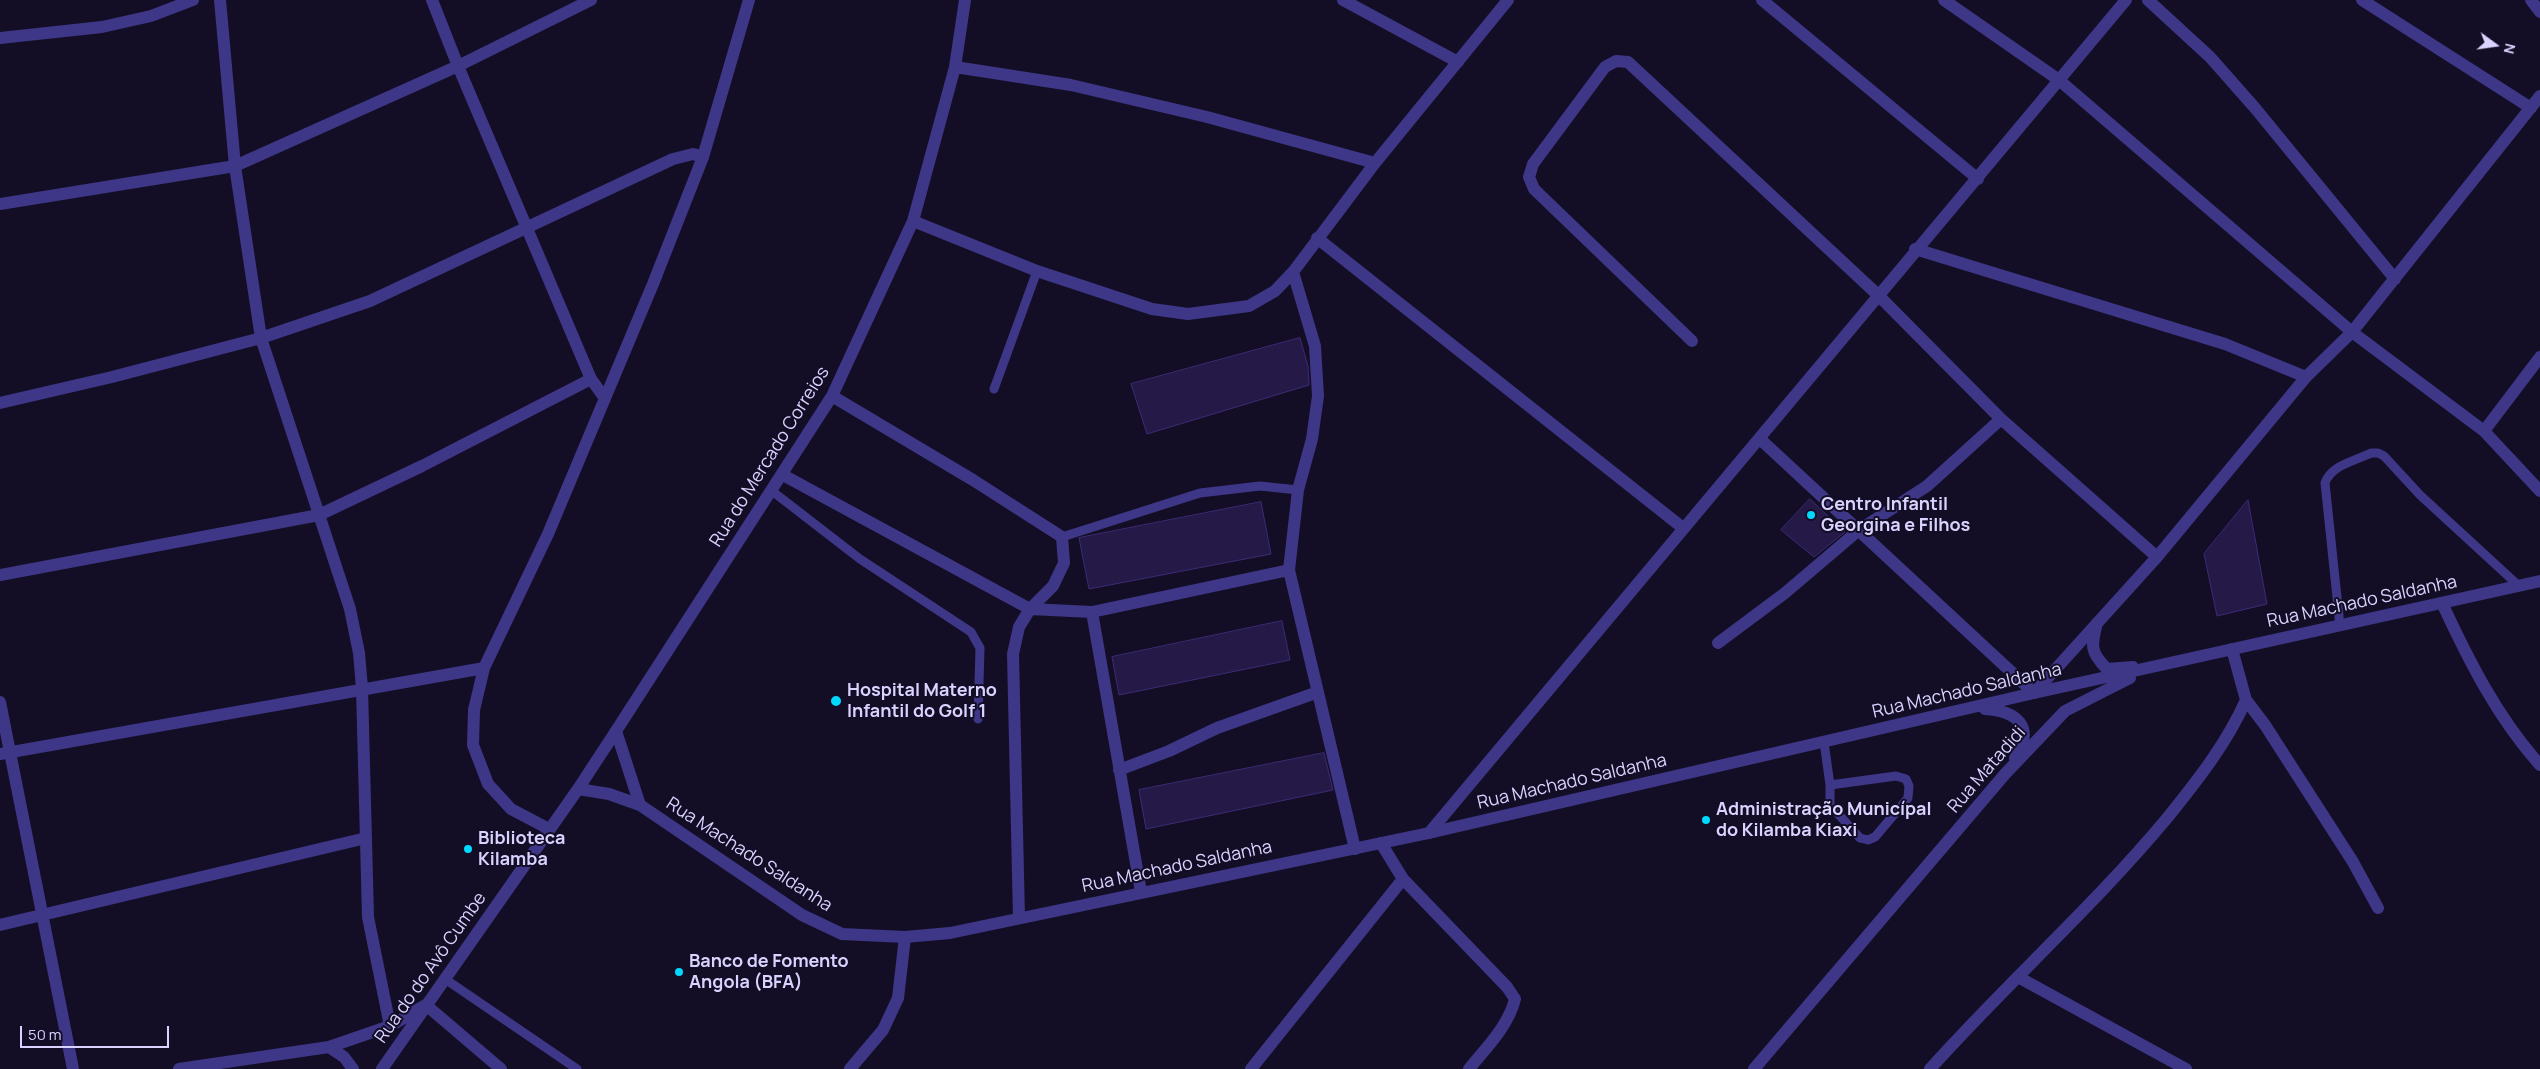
<!DOCTYPE html>
<meta charset="utf-8">
<style>
body{margin:0}
#map{position:relative;width:2540px;height:1069px;overflow:hidden;background:#130e26;font-family:Manrope,sans-serif}
canvas{display:block}
.north{position:absolute;left:2470px;top:20px;width:50px;height:50px;-webkit-text-stroke:4px #130e26;paint-order:stroke;rotate:104deg;font-size:14px;font-weight:700;line-height:20px;text-align:center;color:#dad3ff}
.north::after{content:'';display:block;margin:auto;width:18px;height:22px;background:#dad3ff;clip-path:polygon(50% 0,100% 100%,50% 72%,0 100%)}
.scale{position:absolute;left:20px;top:1026px;width:149px;height:22px;box-sizing:border-box;border:2px solid #dad3ff;border-top:0;padding-left:6px;font-size:15px;line-height:18px;white-space:nowrap;color:#dad3ff;-webkit-text-stroke:4px #130e26;paint-order:stroke}
</style>
<div id="map">
<canvas width="2540" height="1069"></canvas>
<div class="north">N</div>
<div class="scale">50 m</div>
</div>
<script>
const g = document.querySelector('canvas').getContext('2d');
g.lineJoin = 'round';
function fillPath(path, color) { g.fillStyle = color; g.fill(path, 'evenodd'); }
function strokePath(path, color, width, dash) { g.strokeStyle = color; g.lineWidth = width; g.lineCap = dash ? 'butt' : 'round'; g.setLineDash(dash || []); g.stroke(path); }
function write(font, color, halo, rows, align = 'center') {
  g.font = font + ' Manrope,sans-serif'; g.lineWidth = 4; g.setLineDash([]); g.textBaseline = 'middle'; g.strokeStyle = halo; g.fillStyle = color; for (const [text, x, y, turn = 0] of rows) {
    g.save(); g.translate(x, y); g.rotate((+turn || 0) * Math.PI / 180); g.textAlign = isNaN(turn) ? turn : align; if (halo) g.strokeText(text, 0, 0); g.fillText(text, 0, 0); g.restore();
  }
}
const building = new Path2D(`
 M1300 338 1308 366 1309 385 1147 434 1131 384Z
 M1810 499 1845 532 1814 557 1781 530Z
 M2248 500 2267 604 2217 616 2204 554Z
 M1261 502 1271 554 1089 589 1079 538Z
 M1282 621 1290 660 1119 695 1112 657Z
 M1324 753 1333 790 1146 829 1139 790Z`);
fillPath(building, '#251948');
strokePath(building, '#3d2b75', 1);
strokePath(new Path2D(`
 M994 389 1037 271
 M772 491 860 559 971 632 980 648 978 719
 M1062 537 1200 493 1260 486 1298 490
 M2340 626 2325 483C2331 465 2355 461 2371 453H2378L2384 456 2420 495 2519 586
 M1824 742 1830 785V805L1860 838 1868 840 1875 837 1908 798 1909 786 1906 779 1896 776 1830 785
 M445 979 577 1069`), '#3e3787', 9);
strokePath(new Path2D(`
 M220 0 235 166 261 338 350 609 359 653 362 688 368 917 390 1026
 M432 0 458 66 591 379 604 397
 M1343 0 1458 62
 M1762 0 1978 179
 M1944 0 2059 80 2352 332 2484 431 2540 491
 M2148 0 2210 57 2255 108 2395 279
 M2362 0 2531 108
 M2531 0 2540 12
 M0 38 102 27 151 16 193 0
 M955 67 1071 85 1207 117 1375 163
 M0 204 235 166 458 66 591 0
 M913 221 1037 271 1152 309 1188 314 1249 306 1275 291 1293 272 1375 163 1508 0
 M1317 238 1683 528
 M1915 249 2225 344 2306 377
 M1293 272 1315 346 1318 396 1312 439 1298 490 1289 570 1355 849
 M1692 341 1534 189 1529 177 1533 164 1605 67 1616 61 1628 62 1878 295 2001 419 2157 557
 M832 396 973 480 1062 537 1064 563 1053 586 1030 609 1019 627 1013 654 1019 918
 M0 403 112 377 261 338 370 301 673 159 693 154 703 157
 M2484 431 2540 357
 M1760 439 2034 693 2157 557 2306 377 2352 332 2540 96
 M783 475 1030 609 1092 612 1289 570
 M0 575 319 515 422 466 591 379
 M2442 603C2469 661 2497 717 2540 765
 M1092 612 1141 892
 M2097 623C2091 646 2090 652 2107 669L2133 667
 M1718 643 1785 593 1859 530 1927 486 2001 419
 M2232 649 2246 700 2265 725 2353 862 2378 908
 M0 702 73 1069
 M616 731 832 396 913 221 955 67 965 0
 M0 754 484 668
 M1119 770 1169 751 1217 728 1318 692
 M549 829 511 809 488 784 473 745 474 710 484 668 548 534 653 284 703 157 749 0
 M1429 833C1661 555 1893 277 2126 0
 M1381 843 1403 879 1507 987 1515 999C1509 1025 1486 1048 1469 1069
 M0 925 366 838
 M2018 977 2186 1069
 M426 1005 501 1069
 M850 1069 883 1030 898 998 905 937
 M1251 1069 1403 879
 M1930 1069C2007 983 2094 906 2168 817 2197 781 2227 743 2246 700`), '#3e3787', 12);
strokePath(new Path2D(`
 M1985 709C2016 711 2036 726 2015 758
 M616 731 640 805
 M578 789 609 794 640 805 802 915 842 934 905 937 950 933 1429 833 2034 693 2540 581
 M329 1047 344 1057 353 1069
 M179 1069 329 1047 390 1026 424 1006
 M382 1069 578 789 616 731
 M1754 1069 2005 774 2065 711 2130 678`), '#3e3787', 12);
for (const [x, y, r, color] of [
 [1811,515,5,"#00d8fe"],
 [836,701,6,"#00d8fe"],
 [1706,820,5,"#00d8fe"],
 [468,849,5,"#00d8fe"],
 [679,972,5,"#00d8fe"]
]) { const dot = new Path2D(); dot.arc(x, y, r, 0, 2 * Math.PI); g.fillStyle = color; g.fill(dot); strokePath(dot, '#130e26', 2); }
write('18px', '#dad3ff', '#130e26', [
 ["Rua do Mercado Correios",770,457,-58],
 ["Rua Machado Saldanha",2362,602,-12],
 ["Rua Machado Saldanha",1967,691,-13],
 ["Rua Matadidi",1987,770,-49],
 ["Rua Machado Saldanha",1572,782,-13],
 ["Rua Machado Saldanha",749,855,33],
 ["Rua Machado Saldanha",1177,867,-12],
 ["Rua do do Avô Cumbe",431,968,-55]
]);
write('bold 18px', '#dad3ff', '#130e26', [
 ["Centro Infantil",1821,505],
 ["Georgina e Filhos",1821,526],
 ["Hospital Materno",847,691],
 ["Infantil do Golf 1",847,712],
 ["Administração Municípal",1716,810],
 ["do Kilamba Kiaxi",1716,831],
 ["Biblioteca",478,839],
 ["Kilamba",478,860],
 ["Banco de Fomento",689,962],
 ["Angola (BFA)",689,983]
], 'left');
</script>
